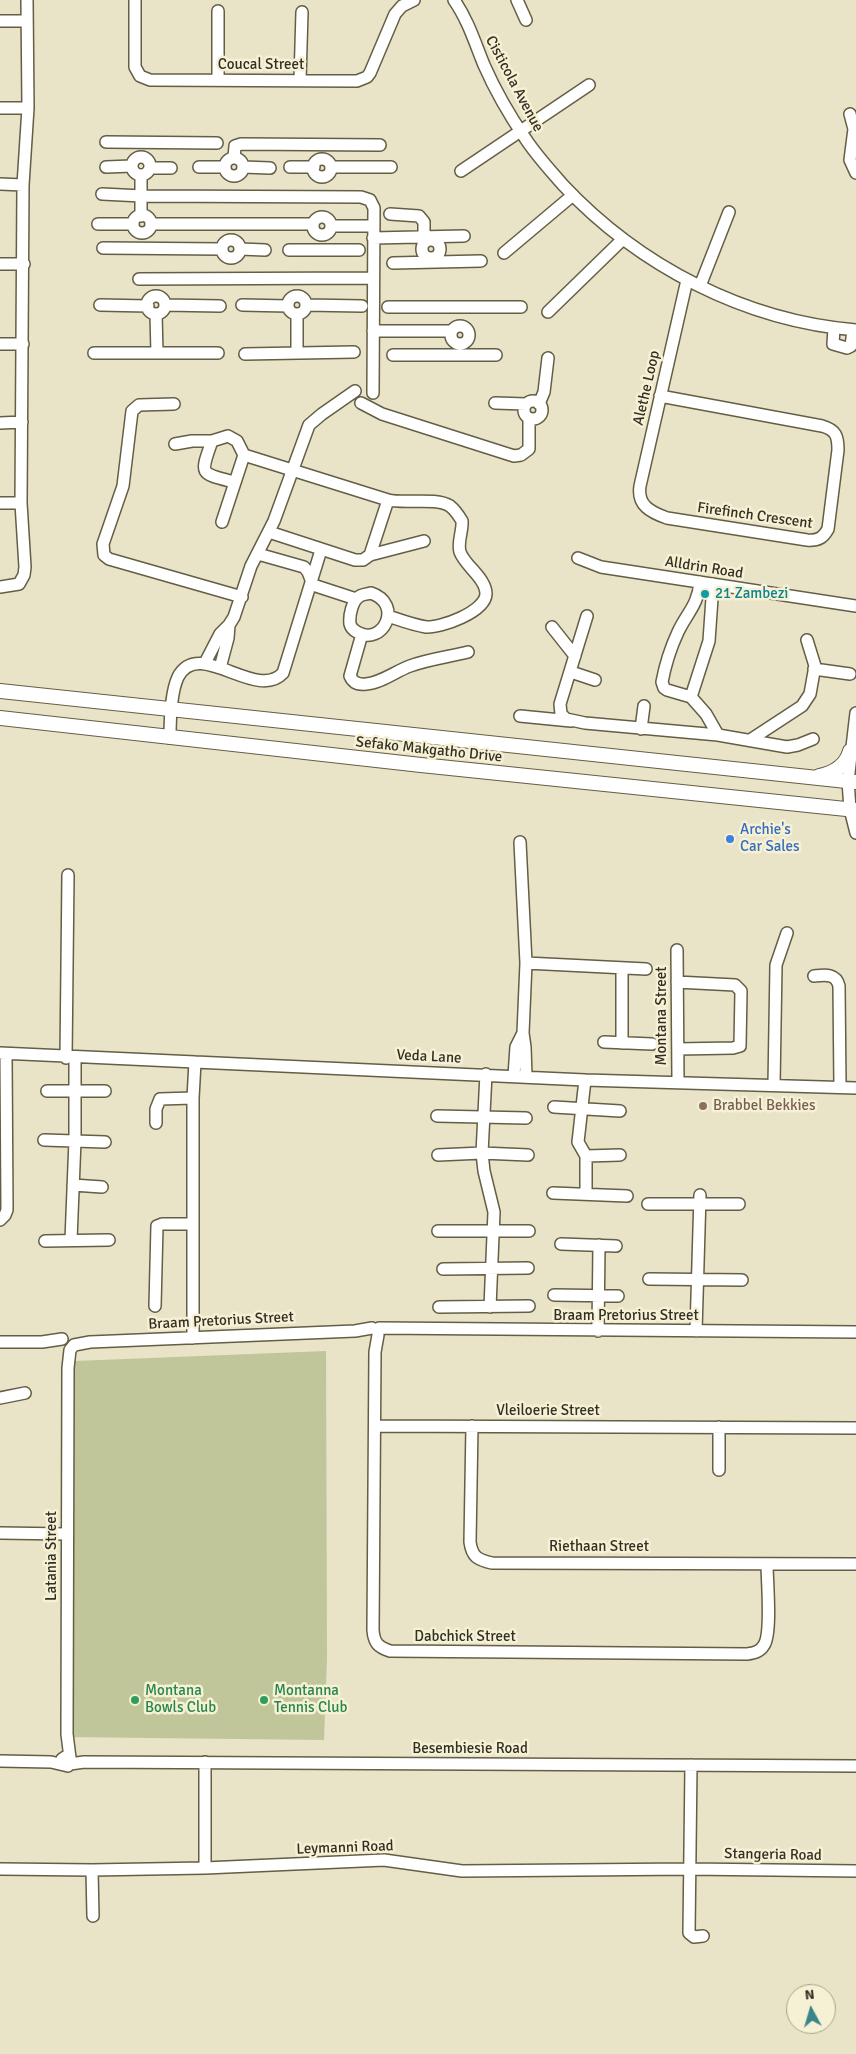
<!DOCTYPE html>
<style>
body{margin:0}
#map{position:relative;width:856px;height:2054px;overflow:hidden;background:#e9e3c7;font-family:Signika,sans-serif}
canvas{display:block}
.north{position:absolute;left:786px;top:1984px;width:50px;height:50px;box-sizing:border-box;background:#f6f1d4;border:1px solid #a8a38e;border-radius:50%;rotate:354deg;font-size:14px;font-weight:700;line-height:20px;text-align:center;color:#322f24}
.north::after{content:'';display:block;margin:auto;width:18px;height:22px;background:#3c848a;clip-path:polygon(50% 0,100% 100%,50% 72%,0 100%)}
</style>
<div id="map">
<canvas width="856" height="2054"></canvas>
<div class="north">N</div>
</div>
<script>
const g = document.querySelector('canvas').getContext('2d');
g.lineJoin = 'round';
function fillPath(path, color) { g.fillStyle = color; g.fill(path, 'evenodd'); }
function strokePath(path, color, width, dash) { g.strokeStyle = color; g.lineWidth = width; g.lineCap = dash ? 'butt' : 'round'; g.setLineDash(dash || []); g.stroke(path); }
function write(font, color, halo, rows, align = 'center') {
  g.font = font + ' Signika,sans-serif'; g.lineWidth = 5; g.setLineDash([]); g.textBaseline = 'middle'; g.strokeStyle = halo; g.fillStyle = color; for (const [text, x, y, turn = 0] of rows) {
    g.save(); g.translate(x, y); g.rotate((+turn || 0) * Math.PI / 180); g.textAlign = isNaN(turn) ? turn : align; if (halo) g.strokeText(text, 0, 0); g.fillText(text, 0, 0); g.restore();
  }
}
fillPath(new Path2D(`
 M326 1351 327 1658 324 1740 66 1737 75 1361Z`), '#c1c69a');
const minor = new Path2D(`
 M135 0V67L140 76 150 80 357 81 367 77 370 73 395 14 402 6 414 0
 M454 0C468 20 475 43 484 65 495 90 510 116 525 138 536 155 550 170 563 185 639 266 745 321 856 330
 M517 0 526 20
 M0 21H27
 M218 80V11
 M300 80 302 12
 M0 108H28
 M850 114 854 129 850 160 856 173
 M106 142 217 143
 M132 166a9 9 0 1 1 18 0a9 9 0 1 1-18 0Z
 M234 158 235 146 241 144 380 145
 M225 167a9 9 0 1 1 18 0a9 9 0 1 1-18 0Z
 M313 168a9 9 0 1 1 18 0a9 9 0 1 1-18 0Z
 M106 167 132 166
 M199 167H225
 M243 167 270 168
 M290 167H314
 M331 167H391
 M150 168H171
 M461 171 589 85
 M0 184 23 185
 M102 194 142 196 361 197 370 200 374 208 373 393
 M390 214 419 216 424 222V237
 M133 224a9 9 0 1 1 18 0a9 9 0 1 1-18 0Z
 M141 216V175
 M313 226a9 9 0 1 1 18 0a9 9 0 1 1-18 0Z
 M98 224H133
 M151 224H313
 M331 226H373
 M373 238 464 236
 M422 249a9 9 0 1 1 18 0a9 9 0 1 1-18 0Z
 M222 249a9 9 0 1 1 18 0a9 9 0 1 1-18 0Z
 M103 248 222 249
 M240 249 265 250
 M289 250H359
 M504 253 573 195
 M393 263 481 261
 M0 264H24
 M139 279 373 278
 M700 286 729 212
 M288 305a9 9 0 1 1 18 0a9 9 0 1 1-18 0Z
 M147 305a9 9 0 1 1 18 0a9 9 0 1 1-18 0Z
 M100 305 148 306
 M165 305 220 306
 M242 305 288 306
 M306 305 362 306
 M388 307H521
 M548 312 623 239
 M156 314 157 353
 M297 314V353
 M451 335a9 9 0 1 1 18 0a9 9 0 1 1-18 0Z
 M834 328 833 344 847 348 851 346 853 330
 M373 331H452
 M0 344H23
 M94 353H218
 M245 354 354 352
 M393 355H496
 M660 396 822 426C836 430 838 436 838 450L828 529C823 538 818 541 807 540L667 518C650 512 637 505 640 486L687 280
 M524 410a9 9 0 1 1 18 0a9 9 0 1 1-18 0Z
 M361 403 382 414 514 456 521 455 529 449V418
 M495 403 526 404
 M174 404 139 405 132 411 123 486 103 544 104 555 109 559 242 597
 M539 404 544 392 548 358
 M0 423 22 422
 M212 441C200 475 199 473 234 482
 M175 444 192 441H212L228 436 237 441 244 455 388 500 370 555
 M388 500C405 504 436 497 450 506 455 510 459 516 462 521 463 531 457 542 460 552 465 566 486 578 486 594 485 612 441 628 426 627 413 625 400 620 388 616
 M0 503H21
 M222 522 244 455
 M269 532 355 560H363L370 555 424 541
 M258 554 304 567 308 572 313 585 356 599
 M578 558 601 567 856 606
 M700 582C698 605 687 613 678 632 671 647 665 666 662 682L664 688 667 690 691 697 706 714 718 735
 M0 587 19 584 24 575 25 567 21 503 23 185 28 108 27 0
 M371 593C404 604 383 647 357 632 353 630 351 628 350 624 349 616 352 600 360 596 363 594 368 594 371 593Z
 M587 616 560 704 561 714 566 719 585 723 718 735 787 747 798 745 813 739
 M552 627 575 656
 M362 634 350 676C353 683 359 685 366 684 381 683 396 671 410 666 429 659 448 657 468 652
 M205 663 220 634 229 625 234 617 251 566 274 521 309 425 322 414 355 391
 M220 668 228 638 229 625
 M814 669 850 674
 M571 672 595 680
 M691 697 709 641 713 584
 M856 713 848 781 850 809 856 833
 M520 716 571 721
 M641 729 644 706
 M170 738C170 722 171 692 178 677 199 637 256 702 283 673L321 550
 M750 740 802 706 810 694 815 666 807 640
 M520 842 526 963 523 1033 525 1047 526 1076
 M677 950 678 1082
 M526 963 646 969
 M814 976C825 975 836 973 839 986L840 1087
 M677 982 735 985 741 991 740 1046 733 1048 678 1049
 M604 1042 652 1044
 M622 1043V968
 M0 1053 585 1080 856 1088
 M66 1058 68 875
 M486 1074 482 1153 484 1171 494 1212 490 1307
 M514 1076 516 1047 523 1033
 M585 1080 578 1142 586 1156V1193
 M774 1085 776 965 787 933
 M47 1091H105
 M554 1107 620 1111
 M437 1116 526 1118
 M156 1123V1109L160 1099 193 1098
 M44 1140 105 1142
 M438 1155 482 1153 528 1155
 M586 1156 620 1155
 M73 1185 102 1187
 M553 1193 627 1196
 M648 1204H739
 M0 1220 5 1215 7 1210 6 1054
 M438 1231H529
 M71 1240 75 1140V1057
 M45 1241 109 1240
 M561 1244 616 1246
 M443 1269 528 1268
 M649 1279 742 1280
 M554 1295 618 1296
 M155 1306 157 1226 162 1224H193
 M439 1307 529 1306
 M379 1328 856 1332
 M598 1331 599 1245
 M696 1331 700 1195
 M378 1335 375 1352 373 1630C374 1643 378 1647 390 1651L747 1654C754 1653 760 1652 764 1645 772 1633 767 1581 767 1564
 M193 1338V1098L195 1062
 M0 1342H42L62 1339
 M74 1345 90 1342 355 1331 372 1328
 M0 1398 25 1393
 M376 1426 856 1428
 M472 1426 470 1542C472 1557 478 1560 492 1563L856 1564
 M719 1470V1427
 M0 1533 66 1534
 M70 1758 67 1734 68 1368 70 1350 74 1345
 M0 1761 51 1762 68 1766 71 1762 70 1758 65 1757 62 1759 63 1764
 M205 1762V1868
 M70 1764 84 1762 856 1766
 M691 1765 689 1933 694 1937 703 1936
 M0 1869 92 1870 205 1868 384 1860 462 1871 689 1869 856 1871
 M92 1870 93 1916`);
const major = new Path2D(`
 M0 691 856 782
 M0 718 421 765 856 810
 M819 776C834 773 846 766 850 751`);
strokePath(minor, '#635e45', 14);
strokePath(major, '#635e45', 16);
strokePath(minor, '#fff', 11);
strokePath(major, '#fff', 14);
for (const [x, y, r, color] of [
 [705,594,5,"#0f9aa8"],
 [730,839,5,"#3f7fe0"],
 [703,1106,5,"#8d6e63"],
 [135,1700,5,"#2e9e5b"],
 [264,1700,5,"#2e9e5b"]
]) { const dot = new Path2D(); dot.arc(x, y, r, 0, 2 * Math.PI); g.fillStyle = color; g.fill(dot); strokePath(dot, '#f6f1d4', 2); }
write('15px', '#322f24', '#f6f1d4', [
 ["Coucal Street",261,65],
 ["Cisticola Avenue",514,84,62],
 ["Alethe Loop",647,388,-77],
 ["Firefinch Crescent",755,516,8],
 ["Alldrin Road",704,568,9],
 ["Sefako Makgatho Drive",429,750,6],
 ["Montana Street",662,1016,-90],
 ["Veda Lane",429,1057,3],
 ["Braam Pretorius Street",626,1316],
 ["Braam Pretorius Street",221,1321,-3],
 ["Vleiloerie Street",548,1411],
 ["Riethaan Street",599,1547],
 ["Latania Street",52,1556,-90],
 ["Dabchick Street",465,1637],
 ["Besembiesie Road",470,1749],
 ["Leymanni Road",345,1848,-2],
 ["Stangeria Road",773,1855,1]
]);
write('15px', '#0d838f', '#f6f1d4', [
 ["21 Zambezi",715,594]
], 'left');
write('15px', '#366cbe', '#f6f1d4', [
 ["Archie's",740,830],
 ["Car Sales",740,847]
], 'left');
write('15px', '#785e54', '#f6f1d4', [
 ["Brabbel Bekkies",713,1106]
], 'left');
write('15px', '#27864d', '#f6f1d4', [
 ["Montana",145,1691],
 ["Bowls Club",145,1708],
 ["Montanna",274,1691],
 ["Tennis Club",274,1708]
], 'left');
</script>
